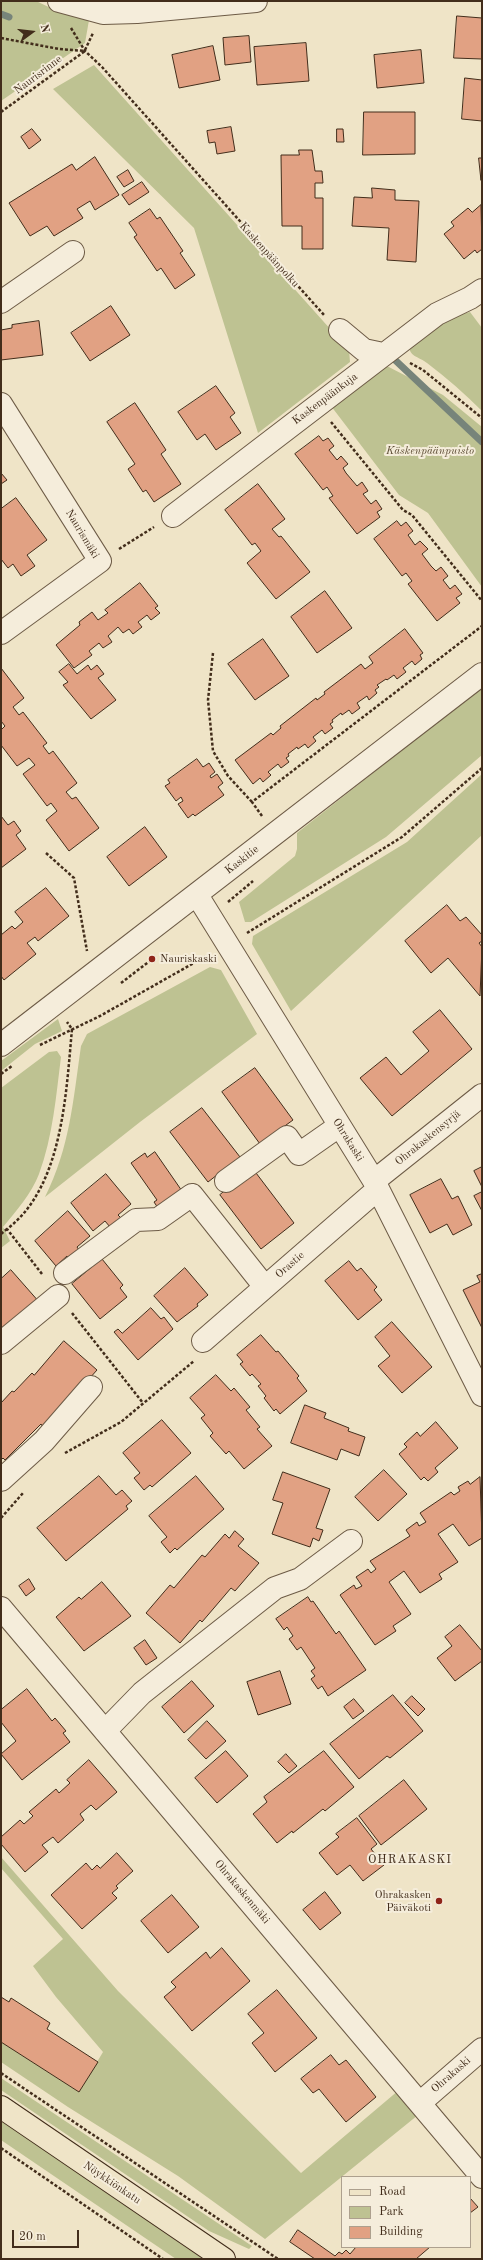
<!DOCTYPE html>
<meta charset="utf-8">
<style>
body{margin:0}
#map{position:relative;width:483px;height:2260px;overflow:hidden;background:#efe4c7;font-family:"Old Standard TT",serif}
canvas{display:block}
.frame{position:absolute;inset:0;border:2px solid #422d1b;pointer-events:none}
.legend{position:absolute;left:341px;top:2176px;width:130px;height:72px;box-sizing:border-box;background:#f5eddb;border:1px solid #ada08e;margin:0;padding:5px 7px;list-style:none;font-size:12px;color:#422d1b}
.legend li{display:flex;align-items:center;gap:8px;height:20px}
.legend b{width:20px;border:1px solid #ada08e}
.north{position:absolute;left:12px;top:12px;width:40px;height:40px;-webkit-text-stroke:3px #f5eddb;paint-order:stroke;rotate:75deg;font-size:11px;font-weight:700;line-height:16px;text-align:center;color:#422d1b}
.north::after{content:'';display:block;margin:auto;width:14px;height:18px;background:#422d1b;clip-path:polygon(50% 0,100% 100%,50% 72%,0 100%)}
.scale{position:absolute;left:12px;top:2230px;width:67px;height:18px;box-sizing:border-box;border:2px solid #422d1b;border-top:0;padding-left:5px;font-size:12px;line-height:14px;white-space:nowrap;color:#422d1b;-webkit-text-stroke:3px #f5eddb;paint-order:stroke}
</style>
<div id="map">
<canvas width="483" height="2260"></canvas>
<div class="frame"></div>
<ul class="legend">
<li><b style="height:5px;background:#efe4c7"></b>Road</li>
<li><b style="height:11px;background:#bec292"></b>Park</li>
<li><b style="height:11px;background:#e1a183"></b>Building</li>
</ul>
<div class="north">N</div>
<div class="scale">20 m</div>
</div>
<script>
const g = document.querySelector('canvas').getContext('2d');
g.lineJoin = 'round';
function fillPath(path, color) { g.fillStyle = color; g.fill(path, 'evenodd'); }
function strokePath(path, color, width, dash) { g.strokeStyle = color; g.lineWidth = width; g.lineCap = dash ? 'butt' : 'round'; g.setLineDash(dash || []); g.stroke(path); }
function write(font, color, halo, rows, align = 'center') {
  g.font = font + ' "Old Standard TT",serif'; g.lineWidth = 4; g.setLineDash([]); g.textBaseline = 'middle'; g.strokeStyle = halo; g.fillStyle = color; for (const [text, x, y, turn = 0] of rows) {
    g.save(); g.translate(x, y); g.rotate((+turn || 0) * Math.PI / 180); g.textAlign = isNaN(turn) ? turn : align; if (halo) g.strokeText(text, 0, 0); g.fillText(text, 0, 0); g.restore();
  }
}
fillPath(new Path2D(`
 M1 1H36L57 11 89 20 85 43 1 101Z
 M94 65 349 350 350 362 258 433 194 228 53 89Z
 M470 312 482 328V411C465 394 447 378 427 363 420 357 407 356 410 345L453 316Z
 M383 364 443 395 482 427V587L428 513 399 495 331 406Z
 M482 687V755L386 837 251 922H245L239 902 295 856 297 849V833Z
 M482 774V835L291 1011 252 944 253 936 407 842Z
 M210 967 221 970 257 1034 140 1122 45 1197C70 1147 73 1101 81 1046L87 1034Z
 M58 1019 62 1031 35 1044 1 1071V1061Z
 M57 1051 61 1057C56 1096 53 1136 39 1174 32 1193 16 1211 3 1227L10 1241 1 1248V1088L49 1052Z
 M1 1857 118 1991 301 2173 399 2090 418 2115 265 2239 178 2176 68 2107 1 2062V2042L79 2092 103 2052 56 1997 33 1966 63 1939 1 1868Z
 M1 2078 252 2246 249 2249 209 2231 1 2090Z
 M1 2121 22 2135 203 2259H176L1 2140Z`), '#bec292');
strokePath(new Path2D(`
 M1 14 9 17
 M395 360 482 442`), '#77847a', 7);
const building = new Path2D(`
 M457 16 482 18V59L454 58Z
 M249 36 251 62 225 65 223 38Z
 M306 43 309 81 257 85 254 47Z
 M213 46 220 80 179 88 172 55Z
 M421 50 424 83 377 88 374 55Z
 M465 78 482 80V121L462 119Z
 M364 112H415V154L363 155Z
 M231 127 235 151 217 154 215 142 209 143 207 131Z
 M32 129 41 140 29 149 21 137Z
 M337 129H343L344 142H337Z
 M299 150H312L315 171H322L323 183H315V198H323V249H302V226H282L281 155H299Z
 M95 157 119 195 95 210 90 201 77 209 83 218 54 236 47 226 30 236 9 203 72 164 76 170Z
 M479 158H482L481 180Z
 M128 170 134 181 124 187 117 177Z
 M142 182 149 192 129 205 122 195Z
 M372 188 395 190V200L419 201 416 262 387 260 389 228 352 226 354 197 372 198Z
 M481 205 482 249 477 253 475 250 464 259 444 234 454 226 451 222 468 208 472 212Z
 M150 209 157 219 160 217 183 251 180 253 195 275 175 289 161 268 157 271 134 237 137 235 129 223Z
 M111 306 130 335 90 361 71 333Z
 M39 321 43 355 1 360V330L12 328V325Z
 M216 386 235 413 230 417 241 433 216 450 205 434 197 440 178 412Z
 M135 403 166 450 161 454 181 484 154 502 146 490 143 492 128 469 135 464 107 422Z
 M319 436 323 441 328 438 334 446 329 450 337 460 341 456 348 464 343 468 346 473 357 486 362 482 368 491 363 494 371 504 376 500 382 509 377 512 380 517 357 534 329 498 333 496 327 487 323 490 295 454Z
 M1 473 7 480 1 484Z
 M258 484 285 519 272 529 279 537 281 536 310 572 276 599 247 563 261 551 255 543 252 545 225 510Z
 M16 498 47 540 27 555 35 566 21 576 13 564 8 568 1 559V509Z
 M397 521 401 526 406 522 413 531 408 535 415 545 420 541 428 549 422 554 431 566 436 571 441 567 448 576 443 580 450 589 455 585 462 594 456 598 460 603 437 621 408 584 412 581 406 573 402 576 374 539Z
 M140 583 158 606 155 608 160 613 151 620 147 615 138 622 142 627 133 634 129 629 123 633 118 627 108 636 112 642 103 648 99 643 89 651 92 655 74 668 56 645 80 625 79 622 92 612 98 620 108 613 105 610Z
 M325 591 352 628 317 653 291 617Z
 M405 629 423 653 420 655 422 659 415 665 412 661 403 668 406 672 397 679 394 675 387 680 386 679 377 685 379 687 375 690 377 693 369 700 367 696 357 703 360 708 352 714 349 710 342 715 341 713 332 720 333 722 330 724 333 728 325 734 322 730 313 737 316 741 308 748 305 744 298 749 297 747 288 754 289 756 286 758 289 762 281 768 278 764 268 772 271 775 263 782 260 778 253 784 235 760 271 733 273 735 281 728 280 726 316 698 317 700 325 694 324 692 361 664 365 669 373 663 369 657Z
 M263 639 289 676 255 700 228 664Z
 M69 664 77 674 88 665 91 670 97 665 104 674 98 678 116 700 91 719 63 685 68 682 59 672Z
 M1 668 24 698 13 707 19 715 23 712 47 743 43 746 49 754 53 751 77 783 66 792 72 799 76 797 99 828 69 851 46 820 57 811 51 803 47 806 23 774 35 765 29 758 17 766 1 745V730L5 726 1 721Z
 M197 759 203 767 209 763 215 772 210 776 211 778 217 774 223 783 218 787 224 795 195 816 193 814 188 818 178 804 183 801 181 797 176 801 165 786 170 783 168 780Z
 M1 816 8 825 14 821 21 831 16 835 26 849 1 868Z
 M145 827 167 857 129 886 107 857Z
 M46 888 69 916 38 941 35 937 27 943 36 954 4 980 1 976V935L12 926 15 929 23 922 15 912Z
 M447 905 460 921 466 917 482 935V941L479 943 482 947 480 996 448 958 431 973 405 941Z
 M440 1010 472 1049 392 1116 360 1078 386 1057 401 1075 429 1051 413 1032Z
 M255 1068 293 1120 260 1144 222 1092Z
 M202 1108 240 1157 208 1182 170 1132Z
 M155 1152 182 1191 158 1208 154 1202 157 1200 131 1163 145 1153 147 1157Z
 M482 1167V1187L474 1171Z
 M253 1169 294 1223 261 1249 220 1195Z
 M106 1174 131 1204 118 1215 121 1218 110 1227 105 1221 93 1231 71 1203Z
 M441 1179 452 1199 458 1196 472 1225 453 1235 447 1224 430 1233 410 1195Z
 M482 1192V1211L474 1196Z
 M68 1211 90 1236 77 1247 79 1250 69 1259 67 1256 56 1266 35 1241Z
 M102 1259 123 1285 120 1288 127 1297 100 1319 72 1284Z
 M349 1261 357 1271 361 1268 377 1287 374 1290 382 1300 358 1320 325 1281Z
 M185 1268 208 1295 197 1304 198 1306 177 1322 154 1296Z
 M11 1270 40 1303 1 1336V1279Z
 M482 1274V1328L463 1290 480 1282 477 1276Z
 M151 1308 161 1319 164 1317 173 1329 138 1360 114 1332 118 1329 122 1333Z
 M392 1322 432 1367 402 1393 378 1366 390 1356 375 1337Z
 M261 1335 276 1352 278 1351 299 1376 297 1378 307 1391 280 1414 276 1409 274 1411 264 1398 266 1396 258 1386 261 1384 252 1374 250 1376 240 1364 243 1362 237 1355Z
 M64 1341 97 1370 63 1408 43 1427 41 1424 5 1460 3 1458 1 1460V1403L12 1391 14 1392 32 1373 34 1375Z
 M216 1375 231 1391 234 1388 250 1407 246 1410 260 1427 257 1429 272 1446 244 1469 229 1451 226 1454 210 1436 213 1433 201 1418 205 1415 190 1398Z
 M305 1405 326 1413 324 1418 349 1428 348 1431 365 1437 359 1456 341 1449 337 1460 291 1443Z
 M162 1420 191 1453 152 1487 150 1485 144 1490 134 1478 140 1473 123 1453Z
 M436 1422 458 1448 435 1468 438 1472 428 1481 424 1477 421 1480 399 1454 407 1447 404 1444 417 1432 420 1436Z
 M384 1470 407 1494 378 1521 355 1497Z
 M283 1472 330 1489 316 1528 323 1530 319 1541 313 1538 310 1547 272 1534 283 1503 273 1500Z
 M99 1476 116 1495 122 1490 132 1501 126 1506 128 1509 66 1561 37 1528Z
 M196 1476 224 1509 177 1550 175 1548 170 1553 161 1542 167 1537 149 1516Z
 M480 1477 482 1538 469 1546 453 1524 438 1534 458 1562 439 1574 442 1579 420 1593 404 1571 389 1582 411 1614 393 1626 396 1631 375 1645 340 1595 354 1585 356 1589 362 1586 356 1577 368 1569 371 1573 376 1569 370 1561 410 1536 406 1530 417 1522 419 1526 426 1522 420 1513 451 1492 454 1495 460 1491 458 1487 468 1481 470 1484Z
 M235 1531 244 1539 238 1546 259 1563 235 1591 231 1588 202 1622 200 1620 180 1643 146 1613 170 1585 174 1588 202 1555 205 1557 225 1534 229 1538Z
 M29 1579 35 1589 26 1596 19 1586Z
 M102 1582 131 1616 84 1651 56 1617 79 1597 81 1599Z
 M308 1597 311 1602 313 1601 336 1634 339 1631 366 1670 328 1696 322 1686 318 1689 311 1679 315 1676 311 1671 315 1668 301 1647 297 1650 289 1639 293 1636 287 1627 284 1630 276 1619Z
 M460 1625 482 1651V1661L455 1681 437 1658 452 1646 445 1637Z
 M145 1640 157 1658 146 1665 134 1648Z
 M280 1671 291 1704 258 1715 247 1682Z
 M192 1681 214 1706 184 1733 162 1707Z
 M27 1689 52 1721 55 1718 66 1731 63 1733 70 1742 22 1780 1 1754 16 1741 1 1722V1710Z
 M393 1695 423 1731 390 1758 387 1756 359 1779 330 1744Z
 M412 1696 425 1709 418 1716 405 1703Z
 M354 1699 364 1711 353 1719 344 1707Z
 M207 1721 226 1741 206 1759 188 1740Z
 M226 1751 248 1776 217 1803 195 1778Z
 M324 1751 354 1787 325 1811 323 1809 293 1833 292 1831 277 1843 253 1814 267 1802 264 1797Z
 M286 1754 297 1766 289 1773 278 1762Z
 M89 1760 117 1792 96 1810 91 1805 80 1814 84 1820 58 1843 53 1837 42 1845 48 1852 25 1872 1 1844V1837L20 1820 24 1824 33 1816 29 1812 56 1789 59 1793 70 1783 67 1780Z
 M404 1780 427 1809 381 1845 359 1816Z
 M357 1818 377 1844 371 1849 384 1865 363 1881 350 1865 337 1875 319 1853 339 1837 336 1834Z
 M117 1853 133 1871 116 1886 118 1888 112 1893 117 1898 82 1929 51 1895 86 1863 92 1870 97 1865 100 1868Z
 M325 1892 341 1913 320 1930 303 1910Z
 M172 1895 199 1927 168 1953 141 1921Z
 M222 1948 250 1981 192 2031 164 1997 176 1987 171 1982 206 1952 210 1958Z
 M277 1990 317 2038 275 2072 252 2043 264 2033 248 2014Z
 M1 1997 9 2002 11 1998 50 2023 47 2029 98 2062 79 2092 1 2042Z
 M331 2055 339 2065 346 2060 376 2097 346 2122 319 2089 313 2093 301 2079Z
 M470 2198 478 2207 470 2213Z
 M298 2230 335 2256 339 2252 342 2254 346 2250 350 2254 356 2247H430L416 2259H315L290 2242Z`);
fillPath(building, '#e1a183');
strokePath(building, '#422d1b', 1);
const minor = new Path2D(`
 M59 1 103 13 137 12 256 1
 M1 302 73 252
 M340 330 364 350 383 354
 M1 404 100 561 1 633
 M173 516 437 314 470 298 482 290
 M197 895 374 1181 482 1395
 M1 1045 482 674
 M226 1181 287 1137 299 1154 339 1126
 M374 1181 482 1095
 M65 1273 136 1220 158 1219 192 1195 265 1287
 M203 1341 378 1189
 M1 1343 58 1296
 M1 1480 44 1441 91 1387
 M1 1608 482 2177
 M105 1731 142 1693 275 1588 300 1579 351 1541
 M421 2102 482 2049`);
const major = new Path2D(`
 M1 2107 224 2259`);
strokePath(minor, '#6d5b46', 24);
strokePath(major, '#422d1b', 24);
strokePath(new Path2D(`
 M71 28 85 51 102 67 324 315
 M1 38 59 49 85 51
 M85 50 93 33
 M1 112 85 51
 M410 363 423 370 482 418
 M331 422 403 510 412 515 482 601
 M119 549 154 527
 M213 653 208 700 213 751 228 776 252 802
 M262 816 252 802 482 626
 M46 853 74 878 87 951
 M228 902 253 881
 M247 933 402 837 482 768
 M121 983 155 957
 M40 1045 100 1016 208 955
 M1 1074 12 1066
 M1 1234 7 1229
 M42 1274 7 1229C63 1187 66 1093 72 1029L67 1022
 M72 1313 143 1403
 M65 1453 121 1422 194 1361
 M1 1518 23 1493
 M1 2073 278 2259
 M1 2148 163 2259`), '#422d1b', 2.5, [3, 2]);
strokePath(minor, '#f5eddb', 22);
strokePath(major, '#efe4c7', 22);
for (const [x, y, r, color] of [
 [152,959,4,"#8f2418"],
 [439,1901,4,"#8f2418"]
]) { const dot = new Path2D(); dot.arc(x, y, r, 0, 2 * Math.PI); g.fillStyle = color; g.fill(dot); strokePath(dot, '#f5eddb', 1.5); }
write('11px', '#422d1b', '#f5eddb', [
 ["Naurisrinne",38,75,-37],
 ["Kaskenpäänpolku",269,255,48],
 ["Kaskenpäänkuja",325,399,-37],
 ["Naurismäki",82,534,59],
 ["Kaskitie",242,860,-38],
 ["Ohrakaskensyrjä",428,1138,-39],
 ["Ohrakaski",348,1140,58],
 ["Orastie",290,1265,-41],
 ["Ohrakaskenmäki",242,1892,50],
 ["Ohrakaski",451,2075,-41],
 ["Nöykkiönkatu",112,2183,34]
]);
write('italic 11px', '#5b4b33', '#f5eddb', [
 ["Käskenpäänpuisto",430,451]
]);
write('11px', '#422d1b', '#f5eddb', [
 ["Nauriskaski",160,959],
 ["Ohrakasken",431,1895,"right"],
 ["Päiväkoti",431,1908,"right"]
], 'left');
g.letterSpacing = '1px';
write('12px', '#422d1b', '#f5eddb', [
 ["OHRAKASKI",410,1860]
]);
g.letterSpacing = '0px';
</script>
